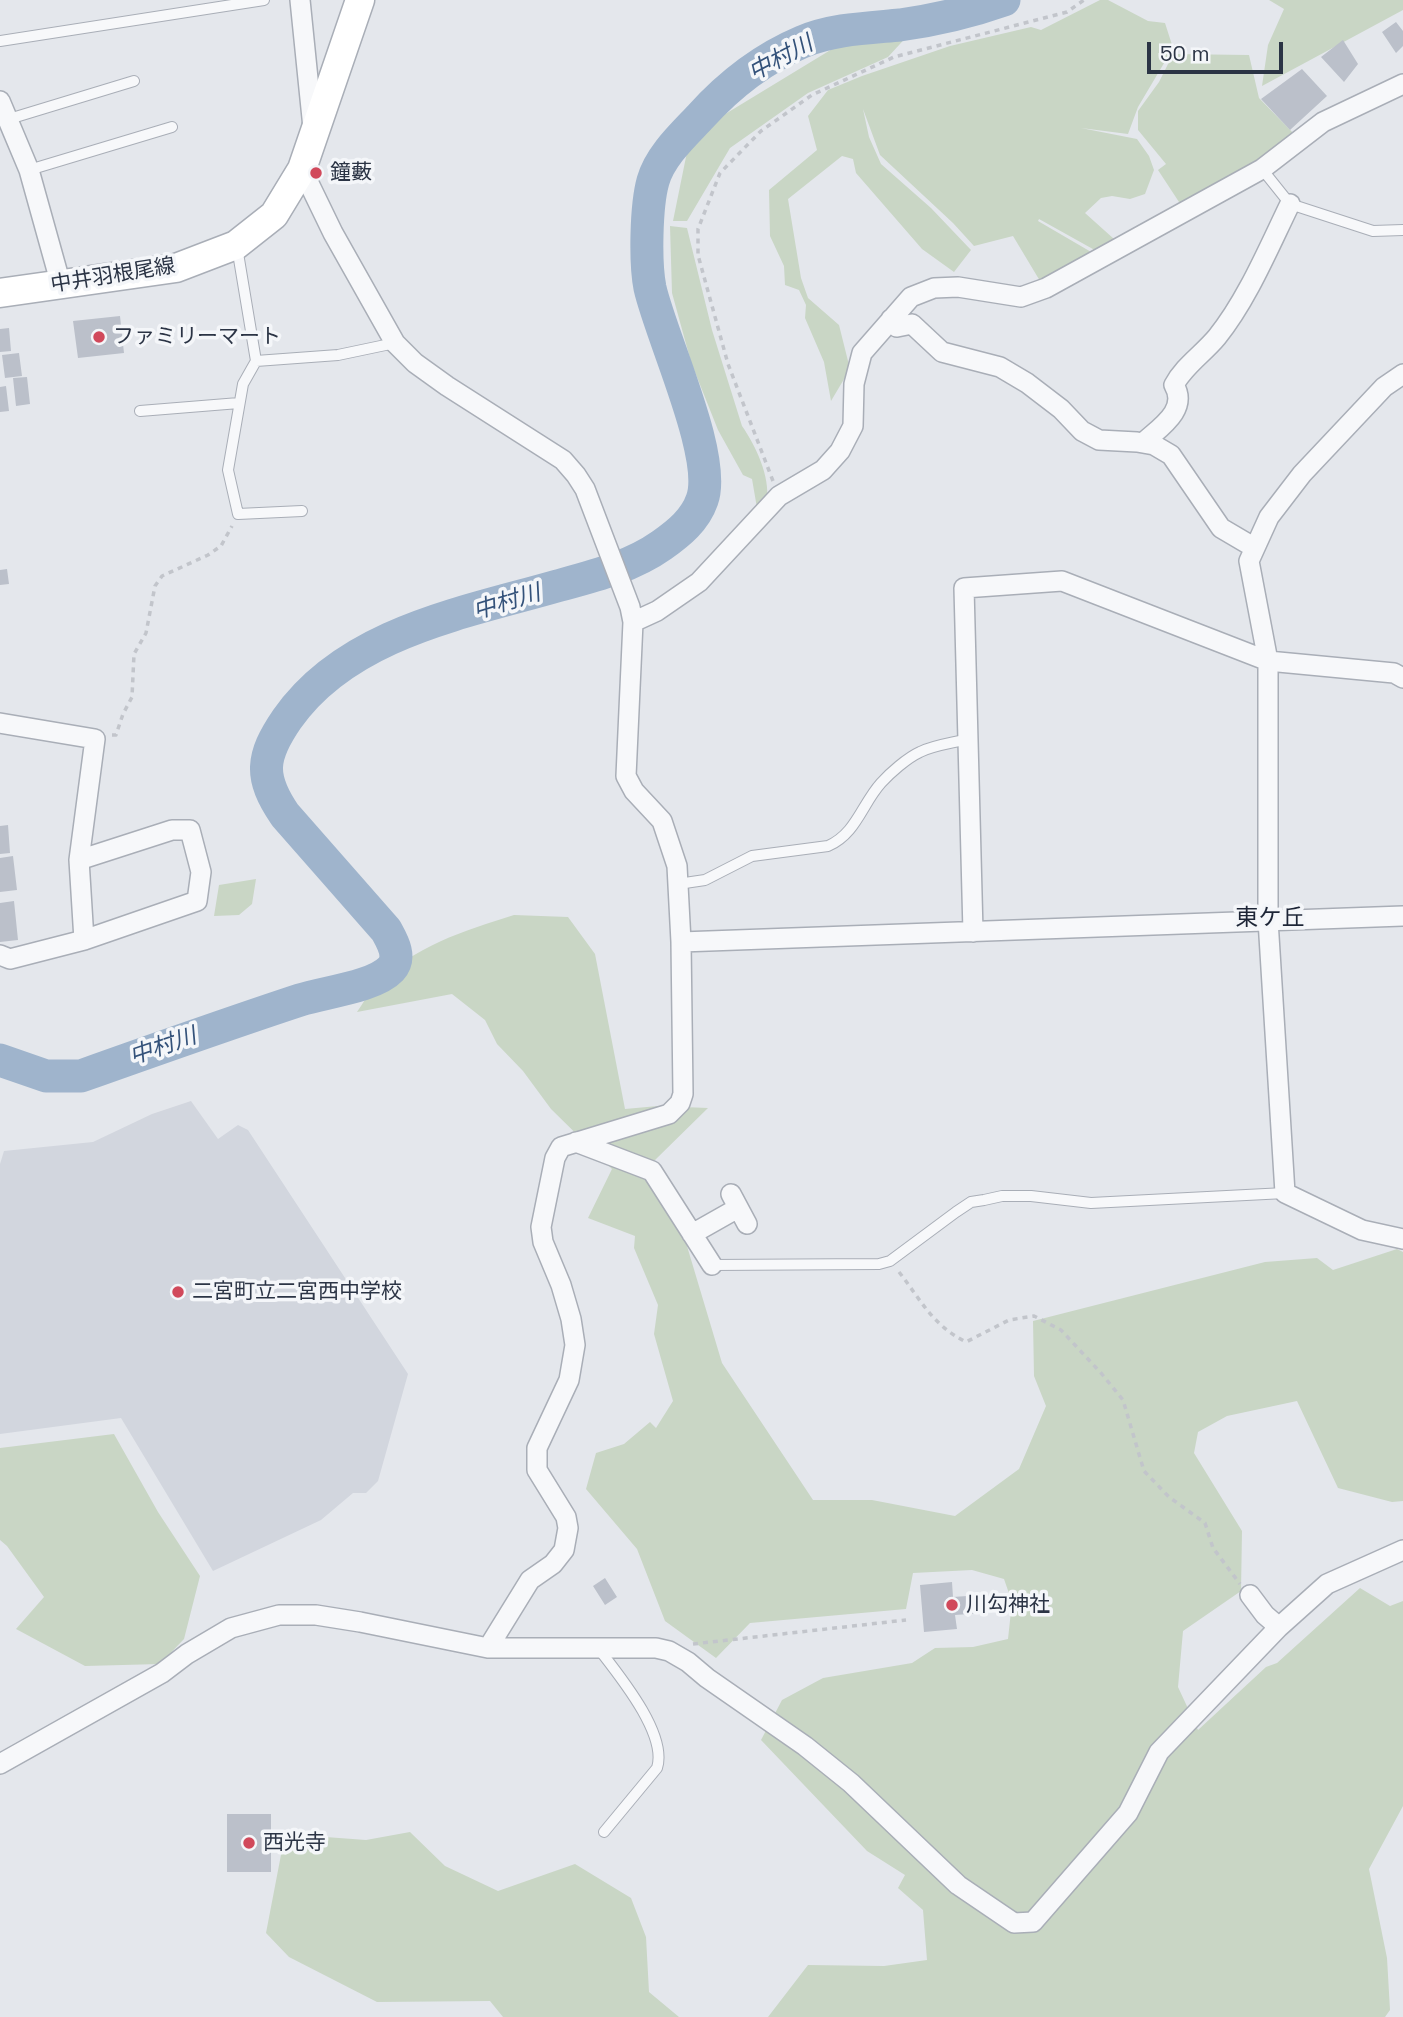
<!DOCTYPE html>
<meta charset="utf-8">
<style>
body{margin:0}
#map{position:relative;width:1403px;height:2017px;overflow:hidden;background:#e4e7ec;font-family:"Space Grotesk",sans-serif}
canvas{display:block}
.scale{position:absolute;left:1147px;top:42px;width:136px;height:32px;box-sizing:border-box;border:4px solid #2b3445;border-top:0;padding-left:9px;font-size:21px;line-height:24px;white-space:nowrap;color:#2b3445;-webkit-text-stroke:5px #f4f6f9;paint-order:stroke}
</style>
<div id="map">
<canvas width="1403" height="2017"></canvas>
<div class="scale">50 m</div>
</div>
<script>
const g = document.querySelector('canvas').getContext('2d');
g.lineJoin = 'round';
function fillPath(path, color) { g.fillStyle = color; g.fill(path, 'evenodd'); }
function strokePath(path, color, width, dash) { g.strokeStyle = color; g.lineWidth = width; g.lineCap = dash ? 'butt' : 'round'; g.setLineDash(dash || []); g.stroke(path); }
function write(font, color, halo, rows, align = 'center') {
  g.font = font + ' "Space Grotesk","Noto Sans JP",sans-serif'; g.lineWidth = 7; g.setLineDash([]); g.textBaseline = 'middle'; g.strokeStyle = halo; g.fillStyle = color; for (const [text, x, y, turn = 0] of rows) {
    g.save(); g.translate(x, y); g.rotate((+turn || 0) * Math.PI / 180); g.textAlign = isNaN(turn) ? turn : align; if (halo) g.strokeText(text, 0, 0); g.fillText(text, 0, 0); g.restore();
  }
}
fillPath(new Path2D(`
 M191 1101 218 1139 238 1125 248 1130 408 1374 378 1481 366 1493H353L321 1520 213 1571 121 1418 0 1434V1164L4 1151 93 1142 152 1114Z`), '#d2d6de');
fillPath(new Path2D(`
 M1100 0H1108L1148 21 1165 23 1173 48 1138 107 1128 134 1081 128 1137 139 1149 156 1154 170 1145 194 1130 199 1112 196 1101 198 1085 213 1114 239 1100 253 1039 219 1038 221 1098 256 1043 286 1013 236 974 246 953 223 880 155 863 109 869 137 881 164 931 208 971 250 954 272 922 249 856 173 853 159 842 156 788 199 801 278 808 298 839 325 850 369 831 401 824 362 805 318 806 305 799 290 785 285 784 266 770 236 769 190 817 150 808 116 828 90 862 76 950 46 1031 27 1041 30Z
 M1269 0H1403V10L1262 86 1268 45 1284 9Z
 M911 32 888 57 808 93 730 148 687 221H673L687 152 722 116 842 43 876 34Z
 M1173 54 1249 55 1259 98 1296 136 1196 202H1179L1158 170 1166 164 1138 130V111L1159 82Z
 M670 226 687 228 712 330 742 426C756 446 770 476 767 501L757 508 752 479 743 475 718 430 691 362 672 293Z
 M256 879 252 904 239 915 214 916 219 885Z
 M514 915 568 917 595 954 625 1109 658 1106 708 1108 654 1161 681 1226 722 1363 813 1500H872L955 1516 1019 1469 1046 1406 1034 1376 1033 1321 1265 1262 1317 1258 1333 1270 1397 1249 1403 1252V1501L1392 1502 1338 1488 1297 1401 1227 1416 1198 1432 1194 1453 1242 1531 1241 1591 1183 1631 1178 1687 1198 1730 1266 1667 1277 1663 1360 1588 1390 1606 1403 1601V1806L1369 1869 1387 1958 1390 2010 1385 2017H768L808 1965 884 1966 927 1960 923 1910 898 1888 905 1875 867 1851 761 1740 782 1700 823 1678 912 1663 935 1648 973 1647 1008 1639 1012 1602 1004 1579 972 1570 913 1573 906 1609 750 1623 716 1658 665 1621 637 1549 586 1489 596 1453 624 1444 650 1422 656 1428 673 1401 654 1334 658 1305 634 1248 635 1236 588 1218 612 1169 551 1109 523 1071 497 1044 485 1020 452 994 357 1012C363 1004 368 993 376 986 413 946 464 931 514 915Z
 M114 1434 158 1512 200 1576 184 1639 160 1664 85 1666 16 1629 44 1597 7 1546 0 1540V1448Z
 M410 1832 445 1866 498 1891 575 1864 631 1898 646 1937 649 1992 679 2017H503L490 2001 377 2002 289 1957 266 1933 285 1834 366 1840Z`), '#c9d6c5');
strokePath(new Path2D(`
 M0 1060 46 1076H81C154 1050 227 1024 300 1000 325 992 374 987 391 969 402 957 392 941 386 930L285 815C259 777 261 757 287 719 347 633 463 613 557 586 594 576 631 567 662 545 679 533 695 520 702 500 718 457 661 337 650 288 645 263 646 206 653 181 660 156 683 135 700 117 728 86 764 58 802 42 832 29 868 28 900 25 936 20 970 12 1004 0`), '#9fb4cc', 33);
fillPath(new Path2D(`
 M1396 22 1403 31V46L1396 53 1382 32Z
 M1343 40 1358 64 1344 82 1321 57Z
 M1302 69 1327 96 1290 130 1261 99Z
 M120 316 124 353 78 358 73 321Z
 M9 328 11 351 0 352V329Z
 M19 353 22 376 5 378 2 355Z
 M27 377 30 404 16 406 13 378Z
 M6 386 9 411 0 412V387Z
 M7 569 9 584 0 585V570Z
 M8 825 10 853 0 854V826Z
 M13 856 17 890 0 892V858Z
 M14 901 18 940 0 942V903Z
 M605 1578 617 1597 605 1605 593 1586Z
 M952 1582 953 1597 981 1595 983 1613 955 1615 957 1629 924 1632 920 1585Z
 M227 1814H271V1872H227Z`), '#bbc0ca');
const service = new Path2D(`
 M0 41 264 0
 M9 119 134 81
 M1262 169 1290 204 1373 231 1403 230
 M29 170 172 127
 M237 247 256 361 243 384 228 470 238 514 302 511
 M256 361 338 355 395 343
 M140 411 239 403
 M678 884 705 880 752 856 828 846C856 834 862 804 881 783 890 773 907 758 920 752 934 745 953 743 968 739
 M712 1265 879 1264 890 1261 956 1212 971 1202 984 1200 1002 1196H1031L1091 1203 1285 1193
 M598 1648C618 1674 668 1734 657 1768L604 1832`);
const minor = new Path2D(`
 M300 0 313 128
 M0 101 29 170 61 285
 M302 169 333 233 395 343 415 363 447 386 563 460 576 475 585 489 630 607 633 622 626 776 634 791 662 821 677 866 681 942 683 1094 680 1103 669 1114 561 1147 555 1158 541 1227 543 1242 561 1285 571 1319 575 1345 569 1380 537 1448V1470L566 1517 568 1528 564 1550 553 1564 530 1580 488 1648
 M891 319 897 327 912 324 942 352 1000 367 1027 383 1061 409 1082 431 1099 440 1137 442 1154 445 1171 455 1221 528 1255 548
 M1403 374 1384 387 1302 474 1269 517 1249 561 1268 661V920L1285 1193 1362 1230 1403 1239
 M1143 443C1159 428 1189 410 1174 385 1184 366 1203 354 1217 337 1247 300 1269 247 1290 204
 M633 622 657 611 699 582 779 496 823 470 840 451 853 426 854 384 862 353 911 297 934 288 958 287 1021 297 1046 288 1262 169 1323 122 1403 84
 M0 723 95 739 79 860 84 940
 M973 932 964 588 1062 581 1268 661 1394 673 1403 678
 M681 942 1403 916
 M0 955 10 959 84 940 197 901 201 872 190 830H172L79 860
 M576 1142 652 1171 712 1265
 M731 1194 747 1224
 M692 1234 738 1208
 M1250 1595 1265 1615 1279 1627
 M0 1764 162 1673 187 1654 231 1628 279 1615H316L360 1622 488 1648H656L669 1651 688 1662 707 1678 805 1746 851 1783 958 1885 1014 1923 1033 1922 1128 1813 1159 1752 1279 1627 1327 1584 1403 1550`);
const secondary = new Path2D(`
 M0 293 176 268 236 245 274 215 302 169 360 0`);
strokePath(service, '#a9aeb7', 12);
strokePath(minor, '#a9aeb7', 22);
strokePath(secondary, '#a9aeb7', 31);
strokePath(new Path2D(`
 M773 481 728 364 698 255V229L720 173 761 131 812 95 894 57 1067 12 1084 0
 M112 735H116L123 714 132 697 134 654 146 633 155 586 162 576 208 555 221 546 232 526
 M899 1272C921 1300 932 1325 966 1342L1009 1320 1034 1316 1061 1330 1101 1373 1123 1400 1144 1471 1169 1497 1205 1523 1213 1548 1240 1584
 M693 1644 906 1620`), '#c2c5cb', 3.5, [5, 5]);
strokePath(service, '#f7f8fa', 10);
strokePath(minor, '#f7f8fa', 19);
strokePath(secondary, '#fff', 28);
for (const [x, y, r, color] of [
 [316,173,7,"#d1495b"],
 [99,337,7,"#d1495b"],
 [178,1292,7,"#d1495b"],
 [952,1605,7,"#d1495b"],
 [249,1843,7,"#d1495b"]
]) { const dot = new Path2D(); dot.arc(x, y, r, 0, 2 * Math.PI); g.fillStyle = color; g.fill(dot); strokePath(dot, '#f4f6f9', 2.5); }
write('21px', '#2b3445', '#f4f6f9', [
 ["鐘藪",330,173],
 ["ファミリーマート",113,337],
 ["二宮町立二宮西中学校",192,1292],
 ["川勾神社",966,1605],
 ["西光寺",263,1843]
], 'left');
write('21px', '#2b3445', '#f4f6f9', [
 ["中井羽根尾線",113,276,-9]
]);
write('italic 23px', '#34527a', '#f4f6f9', [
 ["中村川",781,59,-28],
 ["中村川",507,603,-17],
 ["中村川",163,1047,-19]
]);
write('23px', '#1d2536', '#f4f6f9', [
 ["東ケ丘",1270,919]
]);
</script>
